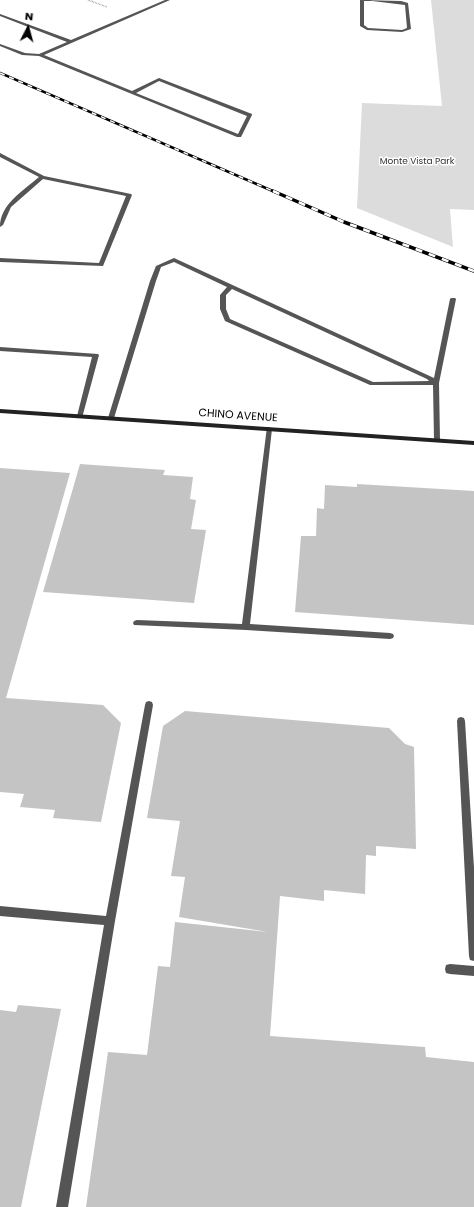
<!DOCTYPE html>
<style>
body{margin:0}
#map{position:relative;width:474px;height:1207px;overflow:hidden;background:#fff;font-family:Poppins,sans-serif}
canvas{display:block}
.north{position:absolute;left:8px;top:8px;width:40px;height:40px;-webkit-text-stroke:3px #fff;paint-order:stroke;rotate:6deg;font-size:11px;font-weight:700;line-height:16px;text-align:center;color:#000}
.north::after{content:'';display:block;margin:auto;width:14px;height:18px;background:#000;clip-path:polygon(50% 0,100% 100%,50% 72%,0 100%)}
</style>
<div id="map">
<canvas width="474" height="1207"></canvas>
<div class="north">N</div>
</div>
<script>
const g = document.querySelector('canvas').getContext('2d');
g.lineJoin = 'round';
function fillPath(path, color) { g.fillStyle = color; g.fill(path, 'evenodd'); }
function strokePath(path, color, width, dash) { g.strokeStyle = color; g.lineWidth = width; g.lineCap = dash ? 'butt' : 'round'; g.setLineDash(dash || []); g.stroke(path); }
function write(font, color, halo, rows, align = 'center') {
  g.font = font + ' Poppins,sans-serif'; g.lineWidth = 3; g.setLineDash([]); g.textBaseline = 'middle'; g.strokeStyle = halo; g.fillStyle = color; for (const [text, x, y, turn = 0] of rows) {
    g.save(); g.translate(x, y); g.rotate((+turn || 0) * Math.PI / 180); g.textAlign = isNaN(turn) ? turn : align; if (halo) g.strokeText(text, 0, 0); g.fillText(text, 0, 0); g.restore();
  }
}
fillPath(new Path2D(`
 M431 0H474V210L450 209 453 247 357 208 362 103 442 106Z`), '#dcdcdc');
fillPath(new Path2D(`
 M80 464 165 470 163 475 193 477 190 499 196 500 191 529 206 530 194 603 43 592Z
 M0 468 70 473 6 698 103 705 121 723 101 822 53 818 55 810 20 807 24 794 0 792Z
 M357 484 474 491V625L295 612 301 536H316L317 508 324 509 325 485 357 487Z
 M185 711 389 728 405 744 414 747 416 849 376 846V856L366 855 365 894 324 890V901L280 896 270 1036 425 1047 426 1057 474 1062V1207H86L108 1052 147 1055 158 966 170 967 175 922 268 932 179 917 185 877 171 876 180 821 147 818 163 726Z
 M18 1005 61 1009 21 1207H0V1010L16 1012Z`), '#c4c4c4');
strokePath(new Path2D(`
 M88 0 107 7`), '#777', 1.5, [0.5, 1]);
fillPath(new Path2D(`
 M0 153 44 176 131 194 132 195 103 266 0 262V258L99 263 126 196 43 179 11 207 3 225 0 227C0 204 23 191 39 177L0 157Z
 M174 258 434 378 450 299 451 298H455L456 299 439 383 440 440 439 442H435L434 440 433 385H370L225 321 220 309V295L227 287 174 262 161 267 156 281 114 418 111 420H109L108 418 150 281 156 266ZM232 289 427 379 429 381 373 382 230 319 226 309V295Z
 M0 347 98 354 99 355 82 418H78L77 416 92 357 0 351Z
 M267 427H269L272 429 250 624 390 633 393 634 394 636 393 638 390 639 246 630 134 625 133 623 134 621 137 620 242 624Z
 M149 701 152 702 153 705 115 921 68 1207H56L104 925 0 916V906L106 916 145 705 146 702Z
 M461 717 464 718 465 721 474 868V961L470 960 469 956 457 721 458 718Z`), '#555');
fillPath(new Path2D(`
 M165 0H170L44 55 132 91 159 78 252 114V115L241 137H237L39 56 22 55 0 46V44L25 53 39 54 67 42 0 16V14L71 40ZM159 81 247 116 238 134 136 93Z
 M360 0 401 1 408 3 411 29 402 32 367 30 360 26ZM364 0 405 5 407 28 402 30 368 28 364 25Z
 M450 964 474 966V976L450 974 446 973 445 969 446 965Z`), '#555');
fillPath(new Path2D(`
 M0 409 474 441V445L0 413Z`), '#222');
const railFar1 = new Path2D(`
 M0 73 275 192`);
const rail = new Path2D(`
 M273 191 344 222 474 271`);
strokePath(railFar1, '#000', 2.5);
strokePath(rail, '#000', 3.5);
strokePath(railFar1, '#fff', 1.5, [5]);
strokePath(rail, '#fff', 2.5, [7]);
write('9px', '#333', '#fff', [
 ["Monte Vista Park",417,162]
]);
write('11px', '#000', '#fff', [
 ["CHINO AVENUE",238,416,4]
]);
</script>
